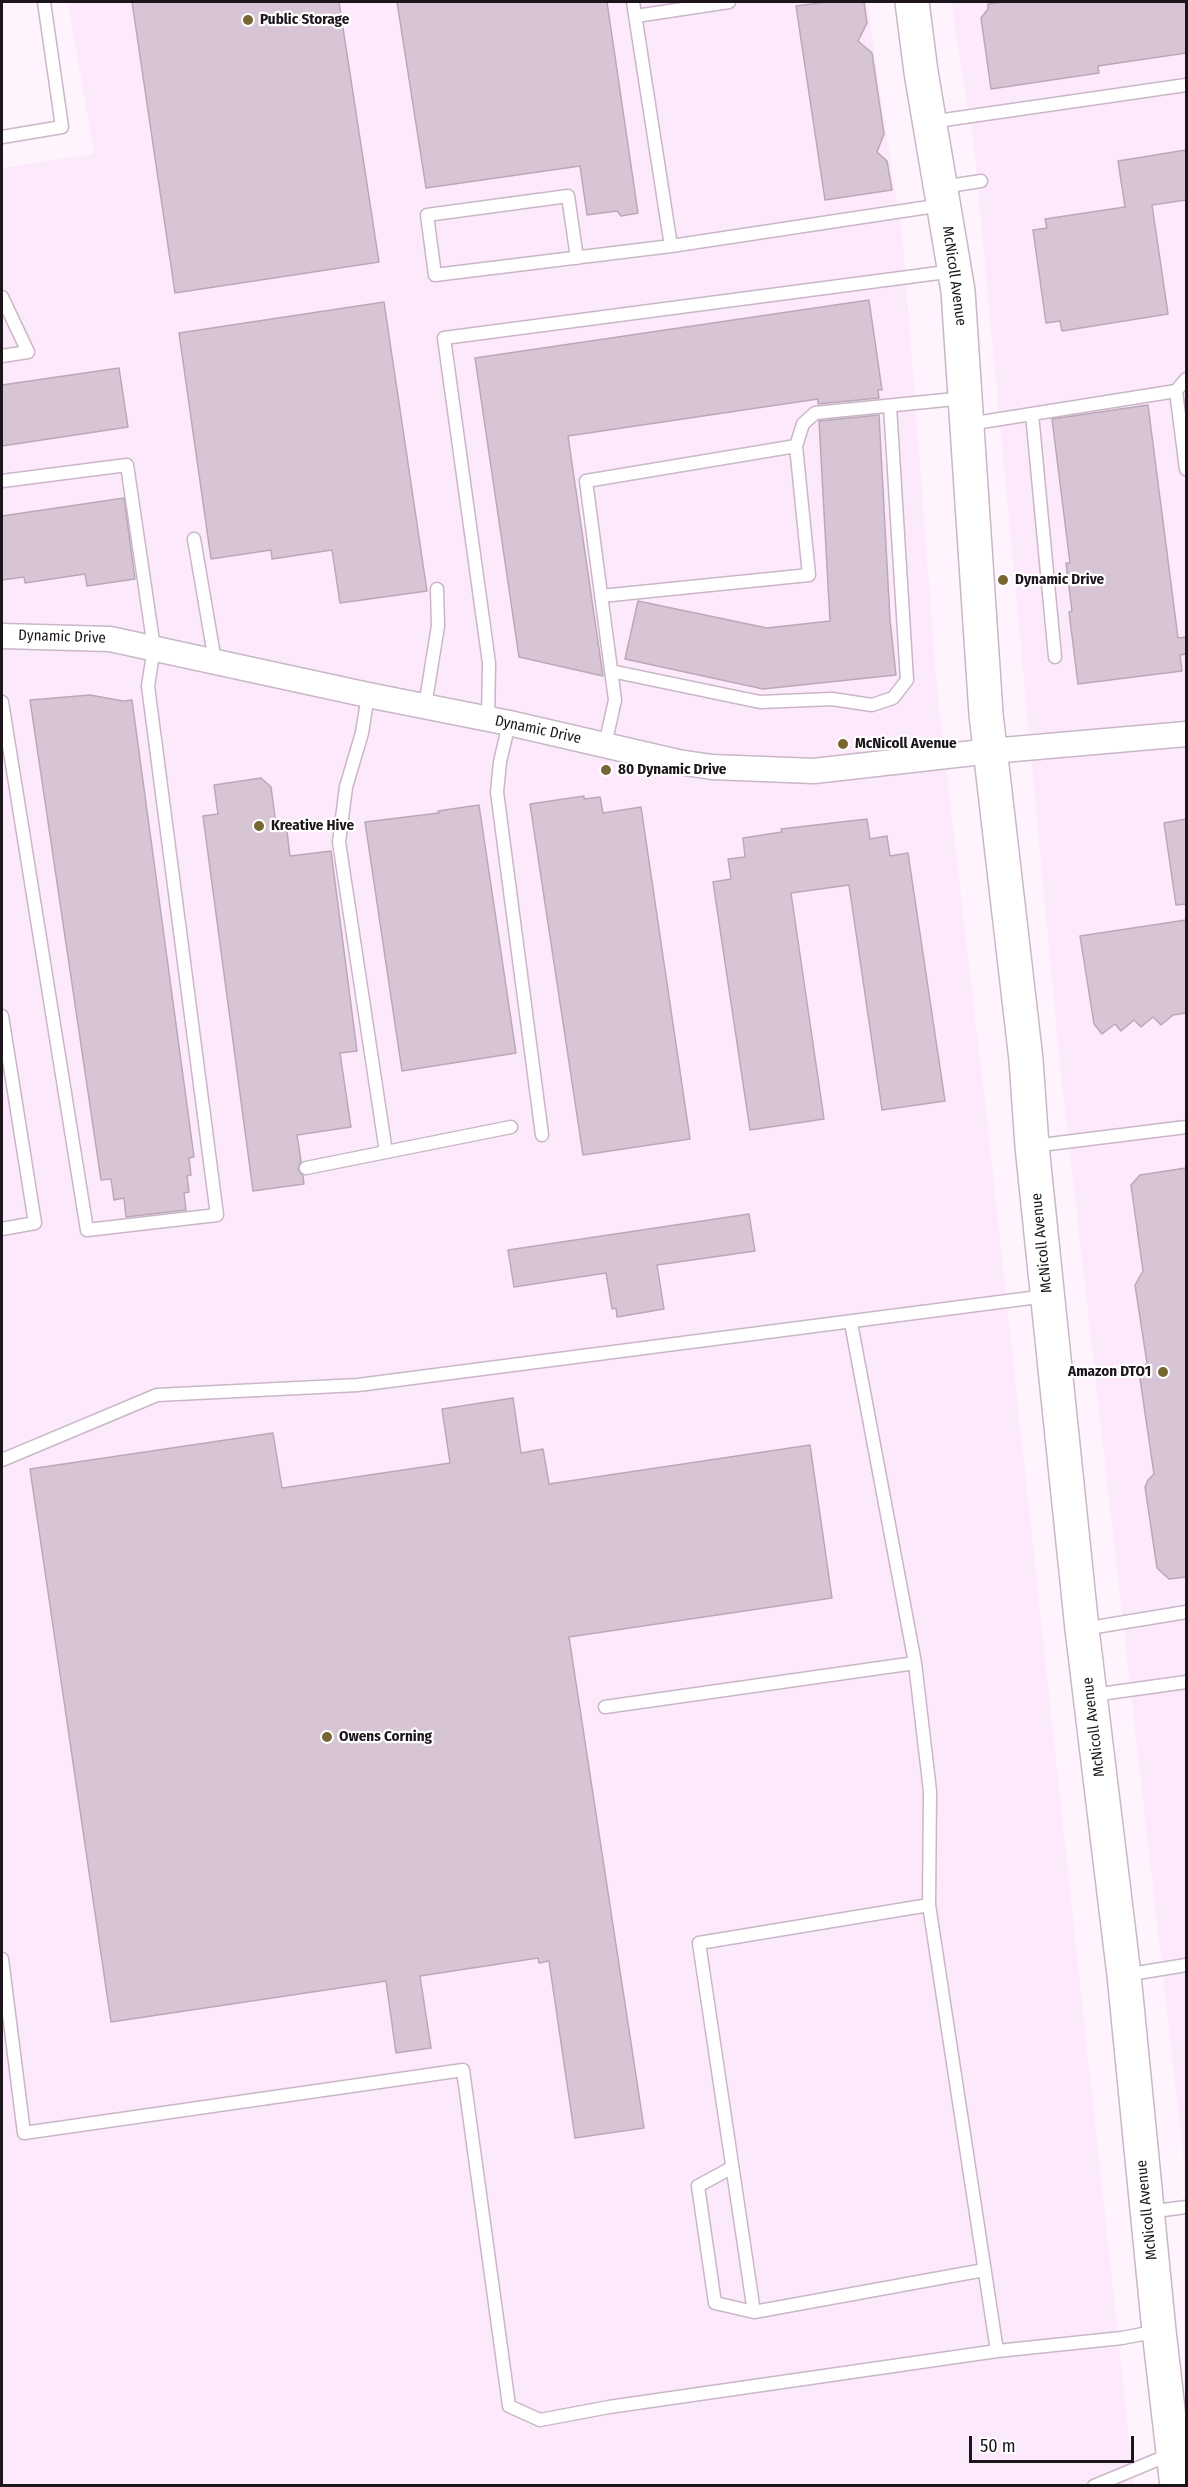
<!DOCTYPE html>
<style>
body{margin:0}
#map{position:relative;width:1188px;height:2487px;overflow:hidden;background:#fff3fe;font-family:"Fira Sans Condensed",sans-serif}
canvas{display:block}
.frame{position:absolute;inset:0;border:3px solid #1c161c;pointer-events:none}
.scale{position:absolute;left:969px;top:2436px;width:165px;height:27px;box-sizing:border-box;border:3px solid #1c161c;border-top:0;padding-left:8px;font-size:18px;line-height:21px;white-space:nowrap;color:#1c161c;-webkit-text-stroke:4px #fff;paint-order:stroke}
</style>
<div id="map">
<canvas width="1188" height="2487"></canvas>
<div class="frame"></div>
<div class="scale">50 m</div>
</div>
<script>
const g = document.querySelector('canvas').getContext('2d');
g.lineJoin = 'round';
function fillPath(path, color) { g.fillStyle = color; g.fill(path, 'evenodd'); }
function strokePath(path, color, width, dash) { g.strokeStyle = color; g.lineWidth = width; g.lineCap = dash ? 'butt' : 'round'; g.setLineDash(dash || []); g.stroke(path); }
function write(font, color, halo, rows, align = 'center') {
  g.font = font + ' "Fira Sans Condensed",sans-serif'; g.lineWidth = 4.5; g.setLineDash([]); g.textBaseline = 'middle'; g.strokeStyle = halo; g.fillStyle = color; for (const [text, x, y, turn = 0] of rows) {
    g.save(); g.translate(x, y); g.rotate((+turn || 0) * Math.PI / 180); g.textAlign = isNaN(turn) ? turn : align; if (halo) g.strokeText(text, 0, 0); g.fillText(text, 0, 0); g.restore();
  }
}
fillPath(new Path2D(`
 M68 2H867L903 243 937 690 988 1128 1134 2485H2V168L94 154Z
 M951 2H1186V2179L1060 1065 974 146Z`), '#fde9fc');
const building = new Path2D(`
 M132 2H339L379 262 175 293Z
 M397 2H607L638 213 621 216 617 211 587 215 580 166 426 188Z
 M827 2H864L867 23 858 41 872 53 884 134 877 152 887 161 892 190 825 200 796 6Z
 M1005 2H1186V53L1098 66 1099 73 991 89 981 18 988 9V4Z
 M1186 150V200L1152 205 1168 314 1062 331 1060 321 1046 323 1033 230 1047 228 1045 219 1125 207 1118 161Z
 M869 300 882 390H878L879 398 818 404V399L568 436 603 676 519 657 475 358Z
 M384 302 427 591 340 603 332 550 272 559 271 550 211 559 179 333Z
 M119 368 128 427 2 446V385Z
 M1148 405 1178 638 1186 637V654L1180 655 1182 671 1078 684 1069 612 1072 611 1066 563H1070L1052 419Z
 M879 415 890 620 896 675 763 689 625 659 638 601 767 628 830 621 819 421Z
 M124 498 135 579 87 586 85 574 25 583 24 577 2 580V516Z
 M90 695 123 701 132 700 194 1157 189 1158 191 1175 187 1176 189 1192 184 1193 186 1210 126 1217 124 1198 114 1200 111 1179 101 1180 30 700Z
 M261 778 271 787 277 832 287 831 290 856 331 851 357 1051 340 1053 351 1127 297 1135 301 1161 298 1169 303 1176 304 1184 253 1191 203 816 218 814 214 785Z
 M584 796V799L600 797 603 813 641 807 690 1139 583 1155 530 804Z
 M479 805 516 1053 402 1071 365 822 439 813 438 811Z
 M867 819 870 839 887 836 890 856 908 853 945 1101 882 1110 849 885 791 893 824 1119 750 1130 713 882 731 879 728 859 745 857 743 838 782 832 781 829Z
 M1186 819V904L1176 905 1164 823Z
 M1186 920V1013L1173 1015 1161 1025 1153 1017 1141 1027 1134 1020 1121 1031 1115 1024 1102 1034 1094 1024 1080 936Z
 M1186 1168V1577L1169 1579 1157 1568 1145 1487 1148 1480 1154 1474 1139 1372 1147 1363 1135 1285 1143 1271 1131 1185 1140 1175Z
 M749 1214 755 1251 657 1265 664 1309 617 1317 616 1308 612 1309 606 1273 514 1287 508 1250Z
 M513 1398 521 1453 543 1449 549 1484 810 1445 832 1598 569 1637 644 2128 575 2138 549 1961 539 1963 538 1958 420 1976 431 2048 396 2053 386 1981 111 2022 30 1469 273 1433 282 1488 450 1463 442 1409Z`);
fillPath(building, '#d7c4d5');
strokePath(building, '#baa8b9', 1.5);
const lane = new Path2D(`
 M633 2 671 246 942 205
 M636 16 729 2
 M930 122 1186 85
 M2 137 62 127 44 2
 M942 187 981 181
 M577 258 568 196 427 215 435 275 671 246
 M2 297 28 352 2 356
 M1186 379 1176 391 1186 469
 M1032 414 1055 657
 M969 424 1176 391
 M2 481 127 465 154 648 148 686 217 1215 87 1230 2 702
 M194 539 215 661
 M601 596 809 575 796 446
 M611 671 760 702 832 699 872 705 893 698 907 680 890 406
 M368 695 362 733 346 787 339 842 386 1152 511 1127
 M425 706 438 626 437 589
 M488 721 489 663 444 338 954 271
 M509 723 500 762 497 792 542 1135
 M605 745 615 700 586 481 796 446 803 424 815 413 965 398
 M2 1016 35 1223 2 1229
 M1033 1146 1186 1127
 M306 1168 386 1152
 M851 1323 915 1663 930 1791 929 1905 997 2351
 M2 1460 157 1395 358 1385 1046 1296
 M1083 1629 1186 1612
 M1093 1695 1186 1682
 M605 1707 915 1663
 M929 1905 699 1943 754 2312 984 2270
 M2 1959 24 2133 463 2070 509 2406 540 2420 609 2407 997 2351 1122 2338 1158 2331
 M1125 1975 1186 1965
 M731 2168 698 2186 715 2303 754 2312
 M1148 2212 1186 2207
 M1094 2486 1171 2454`);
const street = new Path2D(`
 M2 636 110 639 368 695 509 723 678 762 712 767 814 771 991 751 1186 734`);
const secondary = new Path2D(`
 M912 2 921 72 958 291 986 714 1026 1060 1032 1146 1082 1629 1124 1975 1159 2331 1177 2486`);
strokePath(lane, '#c9b7c7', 15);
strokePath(street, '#c9b7c7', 27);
strokePath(secondary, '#c9b7c7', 36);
strokePath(lane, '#fff', 12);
strokePath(street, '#fff', 24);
strokePath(secondary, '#fff', 33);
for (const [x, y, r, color] of [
 [248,20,6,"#776634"],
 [1003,580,6,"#776634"],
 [843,744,6,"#776634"],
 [606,770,6,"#776634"],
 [259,826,6,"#776634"],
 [1163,1372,6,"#776634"],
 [327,1737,6,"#776634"]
]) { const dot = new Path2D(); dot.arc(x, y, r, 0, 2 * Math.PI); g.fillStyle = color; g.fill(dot); strokePath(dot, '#fff', 2); }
write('bold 15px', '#1c161c', '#fff', [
 ["Public Storage",260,20],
 ["Dynamic Drive",1015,580],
 ["McNicoll Avenue",855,744],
 ["80 Dynamic Drive",618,770],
 ["Kreative Hive",271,826],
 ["Amazon DTO1",1151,1372,"right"],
 ["Owens Corning",339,1737]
], 'left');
write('15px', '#1c161c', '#fff', [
 ["McNicoll Avenue",954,276,82],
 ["Dynamic Drive",62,637,2],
 ["Dynamic Drive",538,730,12],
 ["McNicoll Avenue",1042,1243,-96],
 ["McNicoll Avenue",1094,1727,-97],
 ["McNicoll Avenue",1147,2210,-96]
]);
</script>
